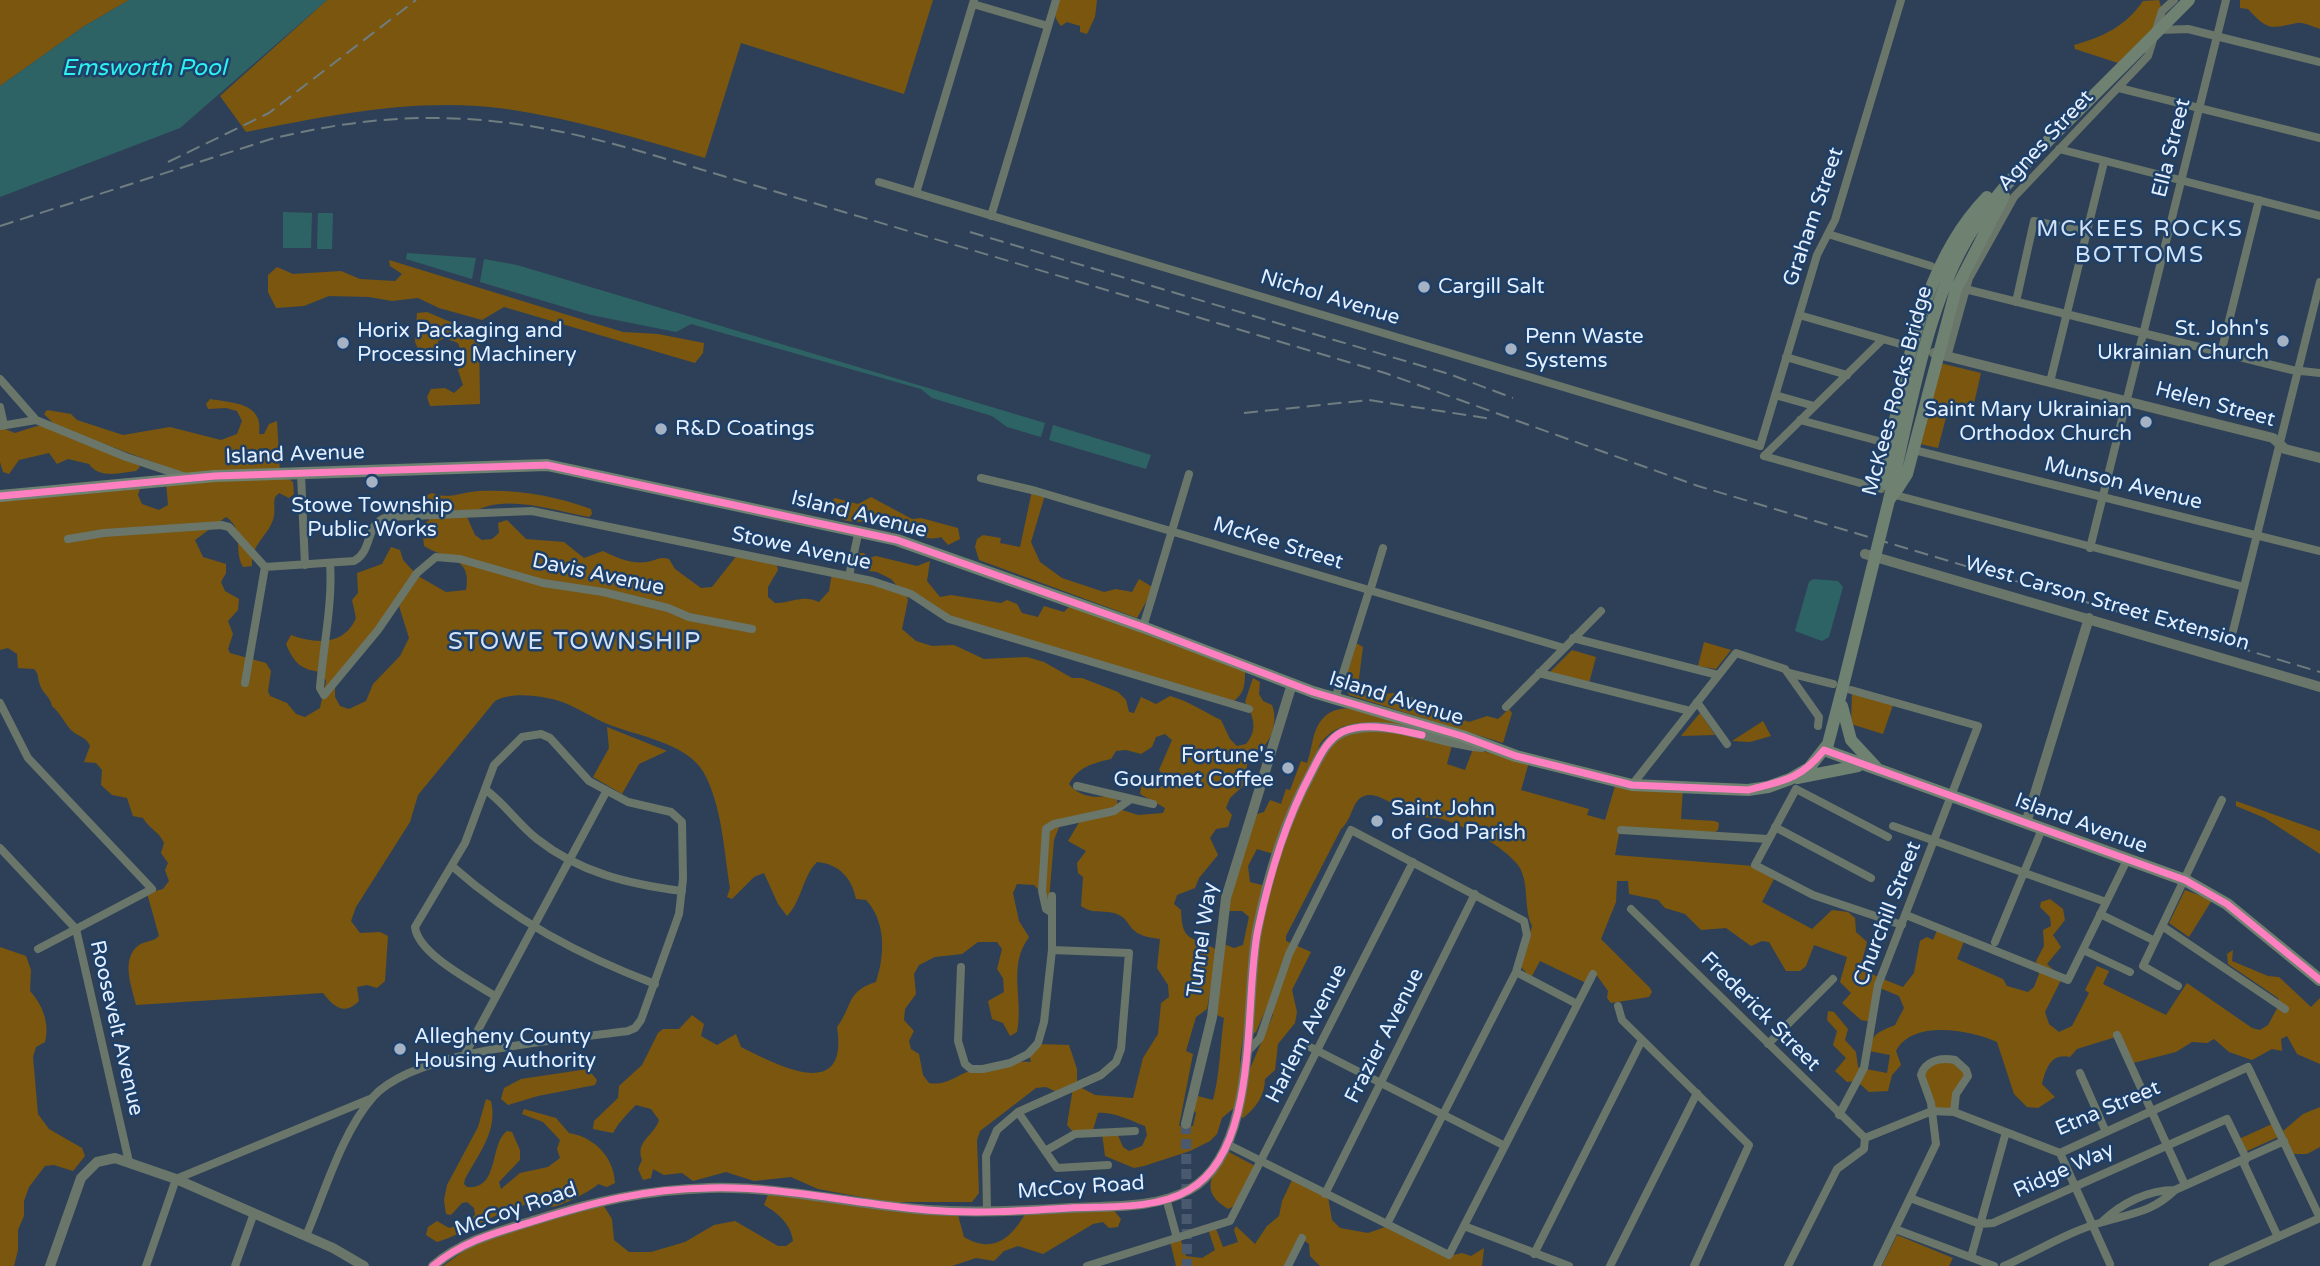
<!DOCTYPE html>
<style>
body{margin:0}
canvas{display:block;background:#2e4057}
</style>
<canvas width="2320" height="1266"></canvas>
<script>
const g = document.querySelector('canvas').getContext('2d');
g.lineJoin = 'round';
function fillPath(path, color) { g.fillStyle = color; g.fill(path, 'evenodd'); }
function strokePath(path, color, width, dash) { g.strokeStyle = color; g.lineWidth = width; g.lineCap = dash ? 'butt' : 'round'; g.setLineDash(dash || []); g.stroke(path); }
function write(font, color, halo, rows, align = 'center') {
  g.font = font + ' "Varela Round",sans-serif'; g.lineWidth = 5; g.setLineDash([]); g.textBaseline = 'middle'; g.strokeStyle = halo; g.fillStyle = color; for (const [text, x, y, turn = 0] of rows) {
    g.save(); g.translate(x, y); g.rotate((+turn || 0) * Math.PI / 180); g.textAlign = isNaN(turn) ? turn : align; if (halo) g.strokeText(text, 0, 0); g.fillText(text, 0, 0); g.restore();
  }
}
fillPath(new Path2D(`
 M0 0H129L83 27 0 86Z
 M327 0H933L904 94 741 43 705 158C640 139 575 119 507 109 420 97 331 115 246 132L220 96Z
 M1056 0H1097L1095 17 1087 34 1080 32V26L1067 22 1061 26C1054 18 1053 10 1056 0Z
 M2159 0 2164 17 2118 63 2075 49 2074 45C2103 37 2126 26 2143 1Z
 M2240 0H2320V29C2314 27 2303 22 2297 23 2271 28 2269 32 2248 9L2240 8Z
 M389 260 623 332 658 334 704 343 703 353 695 363 504 307 482 320 439 308 418 298 392 301 369 297 329 296 304 306 276 308 268 292V275L277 267 293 274 341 271 360 279 395 281 402 274 390 266Z
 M427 312 479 334 480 404 430 406 427 397 431 389 445 388 454 393 463 385 458 370 463 357 458 343 445 338 438 341 439 355 423 359 415 342 417 313Z
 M1940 363 1981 373 1972 412 1949 406 1938 448 1920 444Z
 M210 399C232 403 264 402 259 434H264L269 424 277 421 280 472 188 475 56 426 44 414 47 410 71 414 77 420 123 435 170 427 221 440 237 434 242 421 237 411 226 408 208 409 206 404Z
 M37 426H44L137 463 140 467 136 471C120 473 99 479 89 464L68 459 57 464 49 453 19 460 9 474 3 472 0 462V427L15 433Z
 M285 477 293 482 294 494 289 498 279 493 275 497C273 504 276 512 273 520 267 537 251 544 252 566L243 567C233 550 245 529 226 517L195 540 203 557 226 564V573L221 582 225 591 239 599 238 610 228 621 233 634 228 649 230 653 266 663 271 671 268 691 270 696 287 703 296 714 305 717 320 708 326 681 322 672C301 670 294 663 286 644L291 635C315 644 344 646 356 618L352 600 358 593 357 573 382 564 391 547 400 550 403 560 415 573 381 624 335 680V697L340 706 349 709 366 701 373 684 400 656 409 638 399 606 418 576 446 592 466 590C473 556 444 559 424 546L422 526 429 520 434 510 423 497 432 493C448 500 462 492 479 491 517 489 556 496 591 509L592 514 589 517C553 511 498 490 467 517L475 535 482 540 492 539 499 533 498 523 507 520 526 539 564 542 584 558 603 551C617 558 631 564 647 562 655 561 660 556 669 559L675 569 701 588 712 587 738 554 776 562 778 570 768 587V597L775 603C791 604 801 594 819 602L829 591 832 573 906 595 908 600 902 629 916 641 932 646 954 645 984 659 1027 657 1044 662 1072 678H1082L1118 692 1126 700 1129 712 1134 713 1141 697 1156 704 1170 696C1189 701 1204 712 1221 720L1230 739 1237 746 1246 744C1258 730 1254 717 1245 702L1253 678 1260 682 1259 694 1263 701 1272 705C1277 717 1274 736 1264 746 1260 750 1253 752 1249 756L1243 786 1230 798 1226 808 1232 815 1228 827 1216 829 1210 838 1218 855 1199 878 1195 888 1177 895 1174 904 1181 910C1182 945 1193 935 1217 950L1207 1009 1196 1017 1186 1051 1193 1054 1179 1126H1193L1196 1113 1190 1106 1194 1095 1213 1100C1220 1074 1220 1045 1224 1018L1214 1014 1221 943 1234 948 1243 945 1249 917 1242 911H1225L1254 815 1264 812 1270 800 1281 804 1286 789 1290 790 1301 761 1307 763C1311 752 1312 741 1315 732 1330 692 1371 713 1400 722L1407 727C1375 724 1341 715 1320 744L1277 855 1257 849 1248 866 1250 882 1269 887 1305 784 1336 737 1377 729 1452 745 1447 764 1465 770 1473 749 1529 762 1521 790 1589 809 1587 815 1605 820 1616 783 1683 788 1681 819 1715 821 1719 823 1718 830 1715 832 1620 829 1615 855 1754 866 1775 877 1762 902 1812 929 1832 910 1848 912 1855 918 1856 932 1867 942 1860 969 1881 978 1871 1022 1861 1020 1842 1003 1851 993 1840 982 1847 957 1814 945 1806 966 1800 971H1786L1769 942 1762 941 1751 946 1726 928 1701 930 1685 914 1665 908 1658 900 1629 894 1628 881H1617L1616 902 1601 939 1650 988 1652 992 1649 997 1611 1003 1607 998 1608 991 1593 970 1586 983 1540 961 1531 978 1521 967 1532 926C1523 908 1530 882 1518 865 1502 845 1468 828 1445 820 1435 816 1423 819 1413 815 1400 811 1379 790 1364 796 1352 800 1352 820 1341 829L1286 936V941L1311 952 1292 990 1297 1012 1295 1023 1278 1044 1275 1070 1265 1079C1265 1095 1256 1108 1243 1118L1238 1115 1249 1071 1273 1015 1272 1010 1266 1009 1256 1032 1251 1035 1252 968 1240 1059 1242 1079 1235 1107 1222 1118 1217 1134 1210 1141 1190 1151 1144 1166 1134 1168 1105 1156 1102 1133H1117L1123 1147 1129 1151 1142 1146 1147 1135 1145 1126C1132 1121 1112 1111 1098 1113L1093 1130 1073 1132 1067 1125 1073 1088 1078 1086 1095 1095 1133 1098 1143 1058 1158 1034 1161 1003 1169 997 1168 985 1157 968 1160 939C1122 935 1135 919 1114 913 1101 910 1092 914 1081 906L1083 877 1078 873 1077 863 1086 851 1068 841 1081 819 1119 809 1138 815 1163 813 1165 808 1140 794 1142 782 1148 783 1151 788 1163 786 1165 778 1159 770 1172 740 1165 734 1156 737 1152 747 1141 754 1126 750 1116 751 1111 759C1093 763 1078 767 1069 784 1079 797 1096 799 1112 795L1117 800 1118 808 1061 822 1054 840 1049 900 1034 885 1017 884 1013 893 1019 921 1029 937C1007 967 1024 999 1017 1032L1010 1036 1003 1023 992 1019 988 1001 1004 992 1003 978 997 969 1002 949 997 942H978L962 954 935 957 919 965 914 974 916 994 905 1009 904 1020 914 1031 909 1041 911 1049 919 1054 923 1075 929 1083C946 1086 955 1076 970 1071 988 1064 1013 1061 1031 1062L1029 1054 1038 1044 1069 1045 1077 1069V1085L1059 1093 1046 1087 1036 1088 980 1131 977 1140 979 1193 972 1202H888L818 1189 791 1177 754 1181 726 1172 693 1181 682 1173 664 1175 653 1169 651 1178 643 1180 638 1169 642 1160C635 1141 654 1136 659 1120L651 1109 636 1105C628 1113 619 1122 613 1133L593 1129 594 1121 618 1098 619 1086 642 1065 658 1033 663 1029H679L692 1015 704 1024 701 1036 717 1045 736 1034 741 1047C779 1066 849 1103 837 1027 853 1006 846 991 876 982 885 955 886 921 866 900L856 899C852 878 839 864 817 862 802 877 802 901 787 916L778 904 764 873 754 877 732 899 727 897 730 888C724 851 722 806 704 773 687 742 635 736 605 723 585 714 570 702 547 698 530 695 510 693 495 701L418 795 410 822 356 907 351 921 360 933 380 932 388 936 385 981 377 988 367 985 357 987 359 1001C344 1016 334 1007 323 993L136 1005C132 987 120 959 139 945 145 941 153 942 159 936L147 893 163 889 169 881 165 870 168 863 161 853 164 843C159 831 149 829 143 818L133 816 127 798 112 795 101 785 102 770 96 763 84 762 90 746C86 736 78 737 71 730 64 722 61 714 52 706 50 696 43 694 40 685 37 677 40 676 34 669L18 668 17 654 8 648 0 650V498L141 485 138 495 142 504 159 510 168 505 166 482Z
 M1032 491 1045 495 1031 542 1040 562 1062 578 1104 592 1116 589 1132 592 1139 579 1154 588 1137 618 979 560 975 547 977 539 983 535 1001 538 1000 543 1020 547Z
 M871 497 912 519 921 518 958 528 960 539 948 545 941 537C925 543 901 528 885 523 872 519 854 525 841 519 833 516 832 510 830 502L835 498 858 504Z
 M855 553H864L869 558 876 556 917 566 930 561 927 581 940 597 951 595 1001 603 1007 600 1017 604 1022 613 1038 617 1044 606 1064 612 1072 604 1245 667C1245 683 1246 695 1230 703L949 618 900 589 891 579 877 572 861 570 854 562Z
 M1704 642 1731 650 1716 669 1698 666Z
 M1356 643 1363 647 1358 686 1367 691 1381 688 1386 694C1411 688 1424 708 1443 713 1452 716 1460 719 1469 722L1487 716 1498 719 1509 709 1512 713 1503 743 1349 695 1344 681Z
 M1572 650 1596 657 1589 683 1549 673Z
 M1852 693 1893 705 1883 734 1851 724Z
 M1700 713 1715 735 1681 736Z
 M1763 721 1771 736 1750 742 1732 741Z
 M607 727 667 751 639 764 622 794 593 777 609 748Z
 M2236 801 2320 831V854L2265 818 2236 806Z
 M2185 890 2212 900 2189 937 2169 923Z
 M2050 899 2063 909 2065 920 2053 935 2061 947 2047 964 2062 978 2045 1012 2049 1024 2059 1032 2072 1026 2089 993 2085 990 2097 966 2109 971 2103 984 2166 1015 2187 983 2252 1028 2260 1030 2268 1025 2280 1003 2278 998 2228 964 2227 954 2233 950 2232 961 2268 976 2279 977 2311 1007 2320 998V1064L2297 1054 2287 1036 2281 1039 2282 1051 2272 1049 2252 1060 2229 1052 2214 1039 2207 1043 2192 1042 2176 1052 2133 1063 2119 1036 2077 1049 2070 1057C2051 1053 2046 1068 2042 1084L2055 1097 2038 1108 2027 1107 2014 1094 1997 1042C1971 1030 1912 1019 1896 1051L1901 1065 1892 1075 1888 1091 1869 1092 1859 1083 1866 1069 1887 1073 1890 1055 1869 1051C1872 1032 1880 1032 1895 1025L1904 1008 1899 996 1880 988 1883 979 1903 987 1914 973 1920 941 1927 937 1933 940 1938 928 1965 939 1957 959 2003 979 2007 986 2028 992 2034 987 2039 974 2036 961 2044 946 2043 930 2051 926 2050 917 2040 907 2041 902Z
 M0 947 26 956 31 970 30 991C42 1004 50 1023 45 1042L36 1047 33 1057 38 1114 49 1129 82 1148 85 1156 73 1171 54 1165 45 1166 29 1187 24 1201V1216L18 1230V1250L14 1266H0Z
 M1828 1011 1834 1012 1848 1029 1845 1040 1856 1052 1858 1067 1863 1069 1857 1081 1847 1082 1835 1071 1846 1058 1833 1045 1837 1031 1827 1020Z
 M1948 1059 1966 1070 1954 1112 1932 1111 1921 1071 1924 1067Z
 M588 1069 597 1080 595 1085 538 1096 508 1105 501 1099 504 1088 521 1079Z
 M486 1099 491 1101C498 1131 479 1153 465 1179L464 1184 467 1187C500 1190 489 1144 507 1131L512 1132 520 1150V1160L499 1182 501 1189 520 1173 548 1167 560 1158 557 1149 560 1140 543 1122 522 1114 524 1109 556 1118 569 1133C594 1137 614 1157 615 1183L607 1187 598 1184C593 1190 559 1208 550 1207 544 1206 541 1202 534 1203 501 1208 470 1232 437 1242L426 1235 428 1227 437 1221 449 1228 464 1224 475 1215 474 1208 467 1202 462 1203 451 1215 446 1214 444 1200 447 1185 478 1127Z
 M2320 1107V1147L2307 1154H2293L2283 1131 2303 1114Z
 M2272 1124 2278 1137 2245 1152 2239 1139Z
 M1229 1152 1255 1166 1234 1206 1228 1209C1198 1191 1212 1173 1229 1152Z
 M1293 1178 1328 1197 1332 1220 1340 1228 1368 1233 1388 1226 1449 1256 1462 1253 1471 1256 1484 1248 1482 1266H1320L1310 1256 1309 1244 1305 1241 1287 1266H1176L1170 1241 1180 1237 1186 1256 1202 1258 1215 1250 1208 1229 1215 1226 1223 1247 1238 1242 1234 1230 1236 1226 1255 1244 1267 1226 1279 1216 1282 1201Z
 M769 1192 958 1215 964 1237C994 1255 1012 1237 1027 1211L1111 1207 1121 1219 1118 1227 1109 1228 1103 1222 1093 1224 1043 1254 1018 1246 1004 1251 994 1261 976 1258 952 1266H443L482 1238 602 1203 612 1219 614 1240 629 1252H651L685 1242 714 1225 735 1221 778 1246H786L793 1241C791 1224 778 1213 764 1205Z
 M1897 1235 1953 1258 1949 1266H1882Z`), '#7a560f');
fillPath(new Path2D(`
 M129 0H327L180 128 0 197V86L83 27Z
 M283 212 312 213 311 248H283Z
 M318 213H333L332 249H317Z
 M407 253 476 258 472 279 406 259Z
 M484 259 517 265 1045 423 1041 437 1007 427 992 416 932 398 921 389 691 324 676 332 591 315 480 282Z
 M1053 425 1151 455 1146 469 1049 440Z
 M1813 579 1838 581 1843 587 1829 637 1822 641 1795 631 1809 582Z`), '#2e6365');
strokePath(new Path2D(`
 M1186 1124 1187 1266`), '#495a70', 10, [10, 5]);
strokePath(new Path2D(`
 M973 4 1048 26
 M2159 30 2188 29 2320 62
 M2119 88 2320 138
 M2059 149 2320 216
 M879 182 1760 446
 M916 193 974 0
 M991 216 1056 0
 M1828 234 1931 266
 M1965 289 2292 370 2320 373
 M2016 302 2034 221 2087 232
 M1799 315 1914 348
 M2221 353 2259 200
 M1786 357 1847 375
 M1947 357 1969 278 2014 197 2148 56 2162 11 2174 0
 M0 379 36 420 126 457 186 477
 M2050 382 2104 162
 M1775 395 1814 406
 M0 407 4 425
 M1800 420 1886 443
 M0 426 36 420
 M1760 446 1817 255 1835 220 1901 0
 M1918 451 2320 551
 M1764 456 1882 340
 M1764 456 1881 489
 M301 474 305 565
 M981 478 1036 491 1564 648
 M1899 496 2244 587
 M68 539 104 533 221 525 229 527 265 567
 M2090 548 2226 0
 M330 563C333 603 323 647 320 688L324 695 378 630 417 573 436 557 460 559 543 583 603 592 668 608 689 617 752 629
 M265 567 354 561C374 550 364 524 387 517L532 511 872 581 911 594 949 619 1249 709
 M849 576 859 530
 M1370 591 1383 548
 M1143 627 1189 474
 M2233 631 2320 282
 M1573 638 1718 675
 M1539 673 1690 711
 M1789 673 1833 684
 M245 683 265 567
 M1335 699 1369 591
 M1697 702 1727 744
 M0 703 28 758 152 889 38 949
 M1506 707 1601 611
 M1632 785 1736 653 1785 669 1819 717 1818 726
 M1077 786 1153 804
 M1796 789 1755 865 1813 895 1902 925
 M1796 789 1888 837
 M486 790C505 804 518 824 537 839 580 873 629 884 682 891
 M1893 826 2106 902
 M1775 827 1871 878
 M1621 830 1768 839
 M0 848 76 929 129 1162
 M452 866C513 920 579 955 655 984
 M1631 909 1865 1138
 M1052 913 1046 909 1042 891 1046 829 1054 824 1114 811 1131 799
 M2100 914 2155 941
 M1906 915 2068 980 2127 860
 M2162 926 2285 1009
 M1995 942 2042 829
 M2083 950 2130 972
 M961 967 958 1041 965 1064 971 1069H983L1010 1063 1028 1054 1038 1043 1044 1022 1052 950V896
 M1516 972 1577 1004
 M2178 986 2143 966 2222 800
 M1618 1006 1622 1020 1749 1145 1694 1266
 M2117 1035 2185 1185
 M1768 1044 1833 979
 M1308 1046 1505 1146
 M1248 1051 1260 1038 1289 954 1351 830 1524 921 1527 935 1516 972 1387 1224
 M464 1056 606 792
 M2080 1073 2106 1132
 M1018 1112 1057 1168 1108 1165
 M1839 1115 1864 1068 1878 985 1978 726 1851 690
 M1865 1138 1932 1111 1954 1112 2060 1153 2248 1067 2320 1218
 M1229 1145 1449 1255 1593 974
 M1045 1151 1075 1134 1135 1131
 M2060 1153 2110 1264
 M1325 1194 1475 894
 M1166 1198 1177 1238
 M1910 1198 1980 1224 1993 1223 2227 1119 2246 1158 2244 1164 2278 1237
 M987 1212 986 1156 997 1130 1018 1112 1101 1075 1116 1062 1121 1049 1129 953 1052 950
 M2103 1221C2122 1203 2148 1190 2175 1190
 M1464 1226 1569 1266
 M1895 1229 1994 1266
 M306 1236C324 1194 342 1132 373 1097 416 1049 564 1040 628 1031L635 1028 641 1020 679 914 683 879 682 822 671 812 628 802 589 781 550 738 541 734 522 737 494 765 465 843 415 927C418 954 473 982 495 996
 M1534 1254 1642 1040
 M1971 1257 2006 1132
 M146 1266 176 1179 370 1099
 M235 1266 254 1213
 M1087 1266 1230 1221 1413 862
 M1288 1266 1302 1238
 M1610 1266 1697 1093
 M1788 1266 1837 1169 1864 1149 1865 1138
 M1877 1266 1936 1144 1931 1103 1921 1075C1925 1061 1940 1057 1955 1060L1966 1070 1968 1076 1956 1094 1954 1112
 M2004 1266C2036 1252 2069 1231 2103 1222 2132 1213 2151 1213 2175 1190L2284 1141
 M2213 1266 2320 1218`), '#697669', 8);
strokePath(new Path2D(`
 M1934 353 2273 438 2285 449 2320 458
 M1865 554 2320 687
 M2026 823 2089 618
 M1186 1124 1212 1017 1226 898 1292 684
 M50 1266 81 1178 97 1162 115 1158 176 1179 333 1248 364 1266
 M433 1266C464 1240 498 1232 536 1220 596 1201 645 1190 709 1188 783 1186 855 1205 928 1210 975 1213 1023 1211 1070 1208 1107 1206 1155 1209 1189 1190 1260 1151 1244 1001 1257 931 1267 880 1284 823 1309 777 1319 758 1327 736 1349 730 1392 718 1439 744 1482 747`), '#697669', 10);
strokePath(new Path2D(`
 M1886 484 1884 468C1907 376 1918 268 1987 197
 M1898 488 1907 474 1956 289 2004 196
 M0 496 215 476 547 465 897 540 1143 627 1313 692 1462 736 1516 756 1632 785 1748 790 1768 787 1790 779 1809 768 1828 744 1842 690
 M1889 500C1907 424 1924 322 1959 254 1981 210 2014 175 2048 141
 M1842 706 1851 740 1876 767
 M1824 750 2185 880 2227 904 2320 980
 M1797 778 1858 766`), '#6f8171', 12);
strokePath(new Path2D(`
 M168 162 269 113 416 0
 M0 226 271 139C409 105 512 114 646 153L1385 373 1698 486 2320 672
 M970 232 1449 374 1513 398
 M1244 413 1369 400 1492 419`), '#6f7d80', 2, [14, 7]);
strokePath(new Path2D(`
 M2048 141 2189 0
 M1842 690 1889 500 1898 488`), '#6f8171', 12);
strokePath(new Path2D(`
 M0 496 215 476 547 465 897 540 1143 627 1313 692 1462 736 1516 756 1632 785 1748 790C1783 781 1800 780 1824 750L2185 880 2227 904 2320 980
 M433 1266C463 1241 495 1233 531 1222 594 1202 644 1189 710 1188 783 1186 854 1204 927 1210 974 1214 1022 1211 1069 1208 1106 1206 1156 1210 1189 1190 1262 1148 1243 1000 1258 929 1269 877 1285 822 1310 775 1318 760 1326 740 1342 732 1366 721 1398 730 1422 735`), '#ff80c0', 7);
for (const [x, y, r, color] of [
 [1424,287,7,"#a4b2c4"],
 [2283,341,7,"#a4b2c4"],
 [343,343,7,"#a4b2c4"],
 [1511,349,7,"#a4b2c4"],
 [2146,422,7,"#a4b2c4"],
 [661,429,7,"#a4b2c4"],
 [372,482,7,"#a4b2c4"],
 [1288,768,7,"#a4b2c4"],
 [1377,821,7,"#a4b2c4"],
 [400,1049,7,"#a4b2c4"]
]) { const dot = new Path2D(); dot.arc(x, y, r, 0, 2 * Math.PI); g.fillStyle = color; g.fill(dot); strokePath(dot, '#1d3f68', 2.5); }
write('21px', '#e3efff', '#1d3f68', [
 ["Agnes Street",2046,141,-47],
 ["Ella Street",2172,148,-76],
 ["Graham Street",1814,217,-71],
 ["Nichol Avenue",1330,298,17],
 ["McKees Rocks Bridge",1898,391,-75],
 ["Helen Street",2215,405,15],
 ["Island Avenue",295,455,-2],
 ["Munson Avenue",2123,484,14],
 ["Island Avenue",859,515,14],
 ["McKee Street",1278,544,17],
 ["Stowe Avenue",801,549,12],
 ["Davis Avenue",598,575,12],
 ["West Carson Street Extension",2107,604,16],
 ["Island Avenue",1396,699,17],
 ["Island Avenue",2081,824,20],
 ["Churchill Street",1888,914,-69],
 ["Tunnel Way",1203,940,-82],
 ["Frederick Street",1760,1012,45],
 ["Roosevelt Avenue",116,1028,77],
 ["Harlem Avenue",1307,1034,-63],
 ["Frazier Avenue",1385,1036,-63],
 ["Etna Street",2108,1109,-23],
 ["Ridge Way",2064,1171,-24],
 ["McCoy Road",1081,1188,-4],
 ["McCoy Road",516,1210,-19]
]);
write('21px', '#e3efff', '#1d3f68', [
 ["Cargill Salt",1438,287],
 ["St. John's",2269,329,"right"],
 ["Ukrainian Church",2269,353,"right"],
 ["Horix Packaging and",357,331],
 ["Processing Machinery",357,355],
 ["Penn Waste",1525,337],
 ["Systems",1525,361],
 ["Saint Mary Ukrainian",2132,410,"right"],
 ["Orthodox Church",2132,434,"right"],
 ["R&D Coatings",675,429],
 ["Stowe Township",372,506,"center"],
 ["Public Works",372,530,"center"],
 ["Fortune's",1274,756,"right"],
 ["Gourmet Coffee",1274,780,"right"],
 ["Saint John",1391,809],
 ["of God Parish",1391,833],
 ["Allegheny County",414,1037],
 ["Housing Authority",414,1061]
], 'left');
write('italic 23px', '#2ef1f1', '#1d3f68', [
 ["Emsworth Pool",144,69]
]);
g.letterSpacing = '2px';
write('23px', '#d2e2f6', '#1d3f68', [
 ["MCKEES ROCKS",2140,230],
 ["BOTTOMS",2140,256]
]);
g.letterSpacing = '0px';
g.letterSpacing = '2px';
write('24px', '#d2e2f6', '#1d3f68', [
 ["STOWE TOWNSHIP",575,643]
]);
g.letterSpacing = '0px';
</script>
